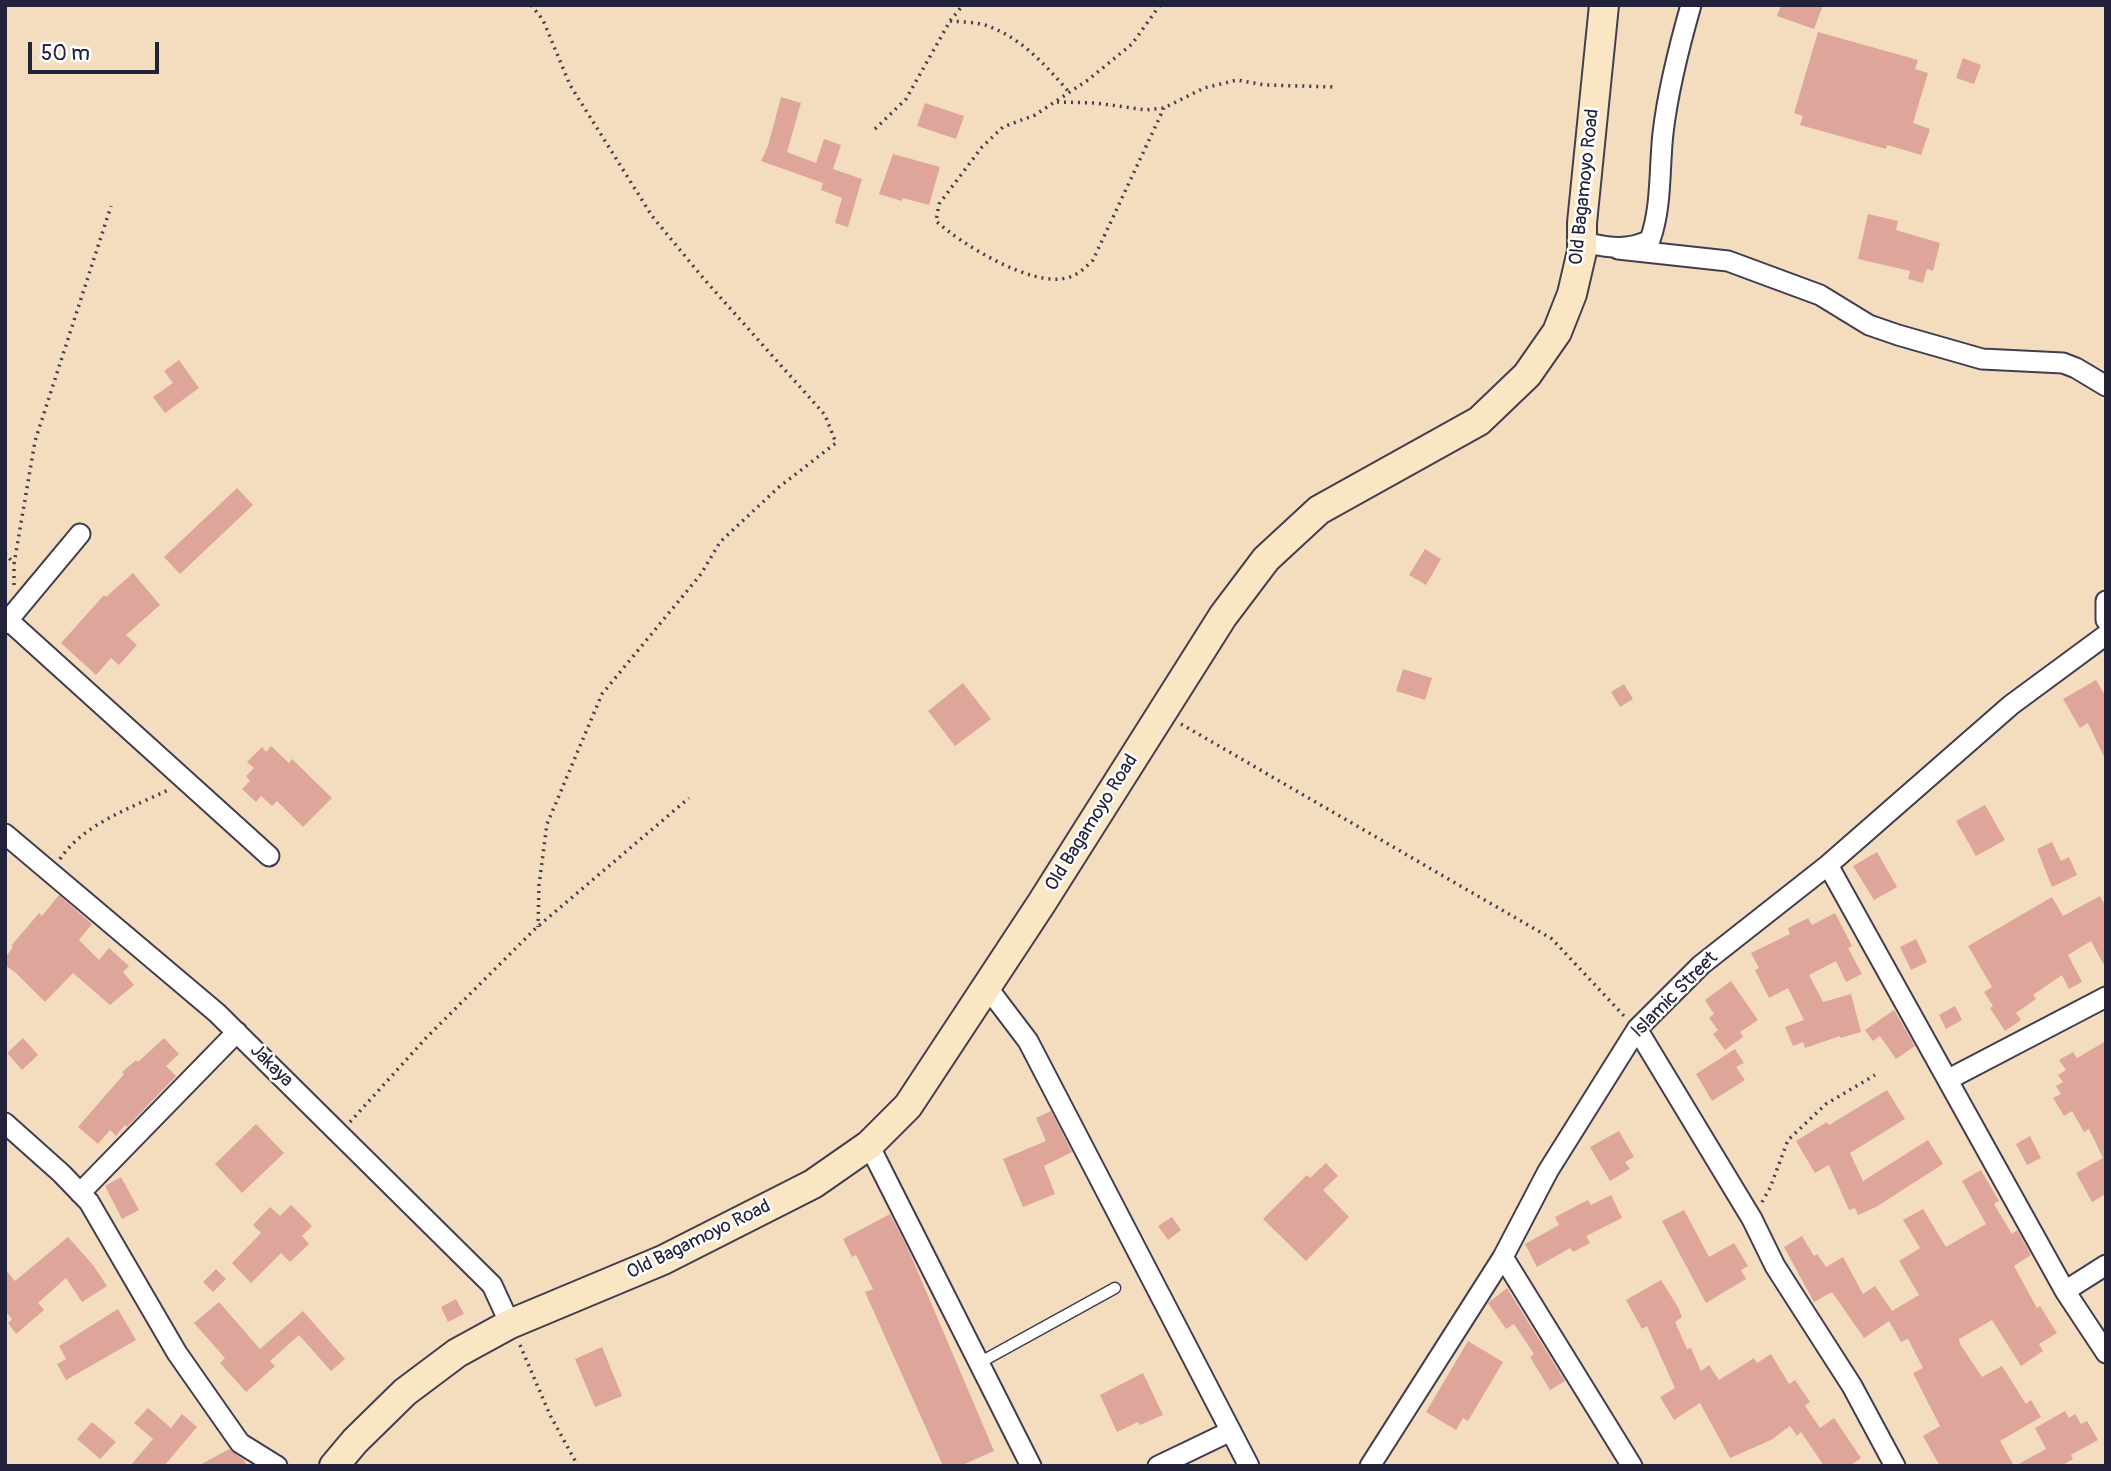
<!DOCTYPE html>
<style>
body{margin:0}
#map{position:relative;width:2111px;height:1471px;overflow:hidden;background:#f4ddbf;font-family:Pangolin,sans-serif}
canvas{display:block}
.frame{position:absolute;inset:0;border:7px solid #22223b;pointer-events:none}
.scale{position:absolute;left:28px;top:42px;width:131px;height:32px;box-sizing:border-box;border:4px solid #22223b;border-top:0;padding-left:9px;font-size:21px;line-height:24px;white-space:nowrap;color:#22223b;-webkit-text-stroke:5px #fff;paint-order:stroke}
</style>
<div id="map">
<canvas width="2111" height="1471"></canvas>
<div class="frame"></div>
<div class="scale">50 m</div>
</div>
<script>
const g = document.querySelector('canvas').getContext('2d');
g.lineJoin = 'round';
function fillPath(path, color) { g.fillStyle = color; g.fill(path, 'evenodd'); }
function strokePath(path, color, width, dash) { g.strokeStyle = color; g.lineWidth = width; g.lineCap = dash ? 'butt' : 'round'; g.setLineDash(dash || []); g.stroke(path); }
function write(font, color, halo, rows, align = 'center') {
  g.font = font + ' Pangolin,sans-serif'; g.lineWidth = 5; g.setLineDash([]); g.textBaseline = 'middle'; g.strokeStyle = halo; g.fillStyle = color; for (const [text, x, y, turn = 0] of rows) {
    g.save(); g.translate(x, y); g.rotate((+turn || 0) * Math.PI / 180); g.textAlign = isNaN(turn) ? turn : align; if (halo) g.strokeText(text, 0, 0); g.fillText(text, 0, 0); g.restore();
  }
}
fillPath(new Path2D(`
 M1781 5H1823L1814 29 1777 16Z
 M1818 32 1918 60 1915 69 1928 73 1913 123 1930 129 1921 155 1887 145 1886 149 1800 125 1803 116 1794 113Z
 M1963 58 1981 65 1974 84 1956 78Z
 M781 97 801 103 787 152 816 163 824 139 841 145 833 169 862 179 848 227 835 223 842 198 821 190 823 183 761 161 768 146Z
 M925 103 964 116 956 139 917 126Z
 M893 154 940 167 929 205 903 198 902 201 879 194Z
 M1868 214 1898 221 1896 230 1940 243 1933 271 1927 269 1923 283 1908 279 1910 271 1858 259Z
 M179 360 199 388 165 413 153 397 173 383 164 371Z
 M237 488 253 505 180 574 164 557Z
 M1425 549 1441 559 1426 585 1409 575Z
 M133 573 160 605 126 635 137 645 119 665 111 658 96 675 61 643 104 595 106 597Z
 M1403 669 1432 678 1425 700 1396 691Z
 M2096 680 2106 697V761L2088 723 2080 728 2063 699Z
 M963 683 991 719 955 746 928 711Z
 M1624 684 1633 699 1620 707 1611 692Z
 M271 746 289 763 292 759 332 798 303 827 277 801 272 806 261 796 256 802 242 789 250 781 246 776 254 768 247 762 262 747 266 752Z
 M1985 805 2005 840 1976 856 1956 821Z
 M2052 842 2061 861 2069 857 2077 875 2052 887 2037 849Z
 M1877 852 1897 887 1874 900 1853 866Z
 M59 895 92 924 79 940 99 960 109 948 129 966 123 972 134 985 110 1005 73 973 45 1002 16 973 5 965V958L13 947 11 946 39 913 42 916Z
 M2100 896 2106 907V969L2091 941 2068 955 2082 982 2069 989 2062 975 2033 995 2036 999 2016 1013 2021 1020 2005 1031 1990 1008 1993 1006 1984 992 1992 987 1968 946 2052 897 2063 916Z
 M1835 913 1852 946 1848 948 1862 974 1846 982 1836 961 1809 975 1823 1002 1851 994 1861 1032 1840 1038V1036L1805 1048 1803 1042 1793 1046 1785 1027 1804 1020 1788 988 1769 998 1755 970 1759 968 1751 953 1790 934 1788 928 1808 918 1812 925Z
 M1916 939 1927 962 1911 970 1900 947Z
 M1731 981 1758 1020 1740 1032 1743 1037 1725 1050 1713 1034 1718 1030 1709 1018 1714 1014 1705 1000Z
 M1955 1006 1962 1020 1946 1029 1939 1015Z
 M1894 1010 1915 1046 1896 1059 1880 1036 1873 1041 1865 1030Z
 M23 1038 38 1055 22 1070 7 1053Z
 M164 1038 179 1054 166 1066 176 1076 127 1127 125 1125 116 1136 110 1130 98 1144 78 1127 124 1074 122 1072 136 1060 138 1062Z
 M2106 1041V1194L2092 1202 2076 1173 2103 1158 2089 1129 2084 1132 2072 1111 2064 1116 2053 1098 2061 1094 2056 1086 2063 1082 2058 1075 2066 1070 2059 1060 2073 1052 2077 1058Z
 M1735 1049 1744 1063 1736 1067 1745 1080 1712 1101 1696 1074Z
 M1887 1090 1905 1119 1850 1153 1863 1181 1928 1140 1943 1164 1876 1207 1858 1215 1855 1208 1849 1210 1829 1165 1815 1173 1796 1141 1827 1122 1829 1125Z
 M1051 1111 1072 1152 1044 1166 1055 1194 1023 1207 1003 1159 1046 1141 1036 1118Z
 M256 1124 284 1153 242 1193 215 1164Z
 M1619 1131 1634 1157 1625 1162 1630 1169 1610 1181 1590 1147Z
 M2030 1136 2041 1158 2027 1165 2016 1144Z
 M1326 1163 1338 1176 1323 1190 1349 1217 1306 1261 1263 1219 1307 1175 1310 1178Z
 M1981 1170 1999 1201 1994 1204 2012 1234 2017 1230 2031 1255 2014 1266 2037 1308 2040 1306 2057 1333 2039 1344 2043 1351 2021 1366 1992 1320 1959 1339 1960 1344 1982 1377 2002 1366 2026 1404 2031 1400 2041 1417 2000 1441 2014 1466H1940L1923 1436 1940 1426 1913 1373 1923 1368 1908 1339 1901 1342 1889 1321 1864 1338 1832 1292 1814 1302 1784 1247 1802 1236 1814 1256 1817 1254 1826 1267 1843 1257 1863 1294 1875 1286 1892 1311 1919 1295 1899 1261 1920 1248 1903 1220 1923 1209 1946 1247 1986 1224 1962 1181Z
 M121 1177 139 1210 122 1219 105 1186Z
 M1611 1195 1622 1218 1586 1236 1590 1243 1573 1252 1570 1248 1537 1267 1525 1244 1559 1225 1555 1217 1588 1200 1591 1205Z
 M291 1205 312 1226 302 1236 309 1244 290 1262 281 1253 251 1283 232 1263 261 1233 253 1225 270 1207 280 1216Z
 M1684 1210 1709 1257 1734 1243 1748 1266 1741 1270 1746 1279 1706 1303 1662 1221Z
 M890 1214 909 1251 994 1451 960 1466H943L865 1292 873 1289 856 1255 852 1257 843 1239Z
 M1172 1217 1181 1230 1168 1240 1158 1226Z
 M68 1237 93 1265 107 1286 82 1302 66 1278 38 1303 44 1310 16 1334 8 1323 12 1319 5 1311V1269L15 1281Z
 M216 1269 226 1279 213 1292 203 1282Z
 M1661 1280 1678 1307 1682 1317 1675 1322 1687 1349 1691 1348 1701 1371 1709 1365 1719 1380 1754 1358 1757 1363 1771 1354 1789 1384 1795 1380 1810 1402 1805 1406 1820 1428 1834 1418 1861 1458 1850 1466H1824L1801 1432 1797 1436 1790 1426 1771 1440 1730 1458 1700 1403 1674 1420 1660 1397 1675 1388 1647 1326 1642 1329 1626 1300Z
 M1507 1288 1565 1381 1550 1390 1530 1357 1534 1354 1514 1324 1506 1329 1488 1303Z
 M456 1299 464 1314 448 1322 441 1307Z
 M219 1302 260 1349 303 1311 345 1359 331 1371 299 1335 270 1361 275 1366 246 1392 220 1363 225 1358 194 1323Z
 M118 1309 136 1340 66 1380 57 1364 66 1359 59 1346Z
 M1468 1341 1503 1362 1468 1421 1463 1418 1456 1430 1426 1412Z
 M602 1347 622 1396 595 1407 575 1359Z
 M1143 1373 1163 1415 1140 1425 1138 1422 1117 1432 1100 1395Z
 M148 1408 171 1428 182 1414 197 1427 164 1466H130L153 1439 134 1423Z
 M2065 1411 2069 1418 2075 1414 2081 1424 2087 1421 2098 1440 2071 1455 2073 1459 2061 1466H2015L2046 1449 2035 1428Z
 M92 1422 116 1442 100 1459 77 1439Z
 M229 1449 244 1460 247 1466H198Z`), '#dea59a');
const lane = new Path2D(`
 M979 1363 1115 1288`);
const street = new Path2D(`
 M1582 242C1607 247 1626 252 1650 240 1662 206 1659 169 1663 133 1668 90 1679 47 1691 5
 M1618 249 1728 261 1820 295 1869 325 1898 335 1982 359 2063 363 2076 368 2106 386
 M2106 601V620
 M8 620 269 856
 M5 624 80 534
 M5 834 217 1013 492 1285 510 1324
 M1828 865 2065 1291 2106 1353
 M987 987 1028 1041 1249 1466
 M1637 1029 1752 1219 1775 1266 1852 1386 1895 1466
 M1949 1079 2106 997
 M5 1123 61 1173 89 1202 177 1353 240 1443 277 1466
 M869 1145 1031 1466
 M80 1193 237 1032
 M1503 1257 1632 1466
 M2065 1291 2106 1265
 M1158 1466 1231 1431
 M1370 1466 1503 1257 1548 1171 1637 1029 1701 965 1828 865 2011 705 2106 635`);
const secondary = new Path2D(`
 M334 1466 355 1441 405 1392 457 1353 510 1324 663 1260 813 1184 869 1145 908 1106 1041 904 1223 616 1266 559 1319 510 1479 421 1527 375 1557 332 1572 294 1582 251V223L1604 5`);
strokePath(lane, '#423e4f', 13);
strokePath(street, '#423e4f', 23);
strokePath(secondary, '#423e4f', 32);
strokePath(new Path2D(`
 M531 5 543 20 570 85 652 216 704 279 825 415 836 443 779 487 720 542 701 574 602 694 547 824 539 885 538 927
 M1160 5 1132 44 1088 80 1035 115 1003 127 982 147 939 204 936 221C961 244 1031 287 1066 278 1077 276 1085 268 1093 260L1164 108
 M950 21C962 22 977 22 988 26 1023 39 1045 65 1069 92
 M1057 102 1096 103 1146 110 1164 108 1204 88 1237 80 1265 85 1335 87
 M875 129 906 99 950 21 963 5
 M5 553 14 564
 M14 585V564L35 441 111 206
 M1181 724 1552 939 1625 1017
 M60 859C84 823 132 808 170 789
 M350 1122 426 1038 536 928 689 798
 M1762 1202 1770 1188 1788 1140 1826 1104 1875 1075
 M520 1345 550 1415 578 1466`), '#423e4f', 3.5, [2, 5]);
strokePath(lane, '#fff', 10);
strokePath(street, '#fff', 19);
strokePath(secondary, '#fbe6c4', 28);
write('19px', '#22223b', '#fff', [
 ["Old Bagamoyo Road",1585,187,-84],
 ["Old Bagamoyo Road",1092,823,-58],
 ["Islamic Street",1675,995,-45],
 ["Jakaya",271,1066,45],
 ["Old Bagamoyo Road",699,1240,-26]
]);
</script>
